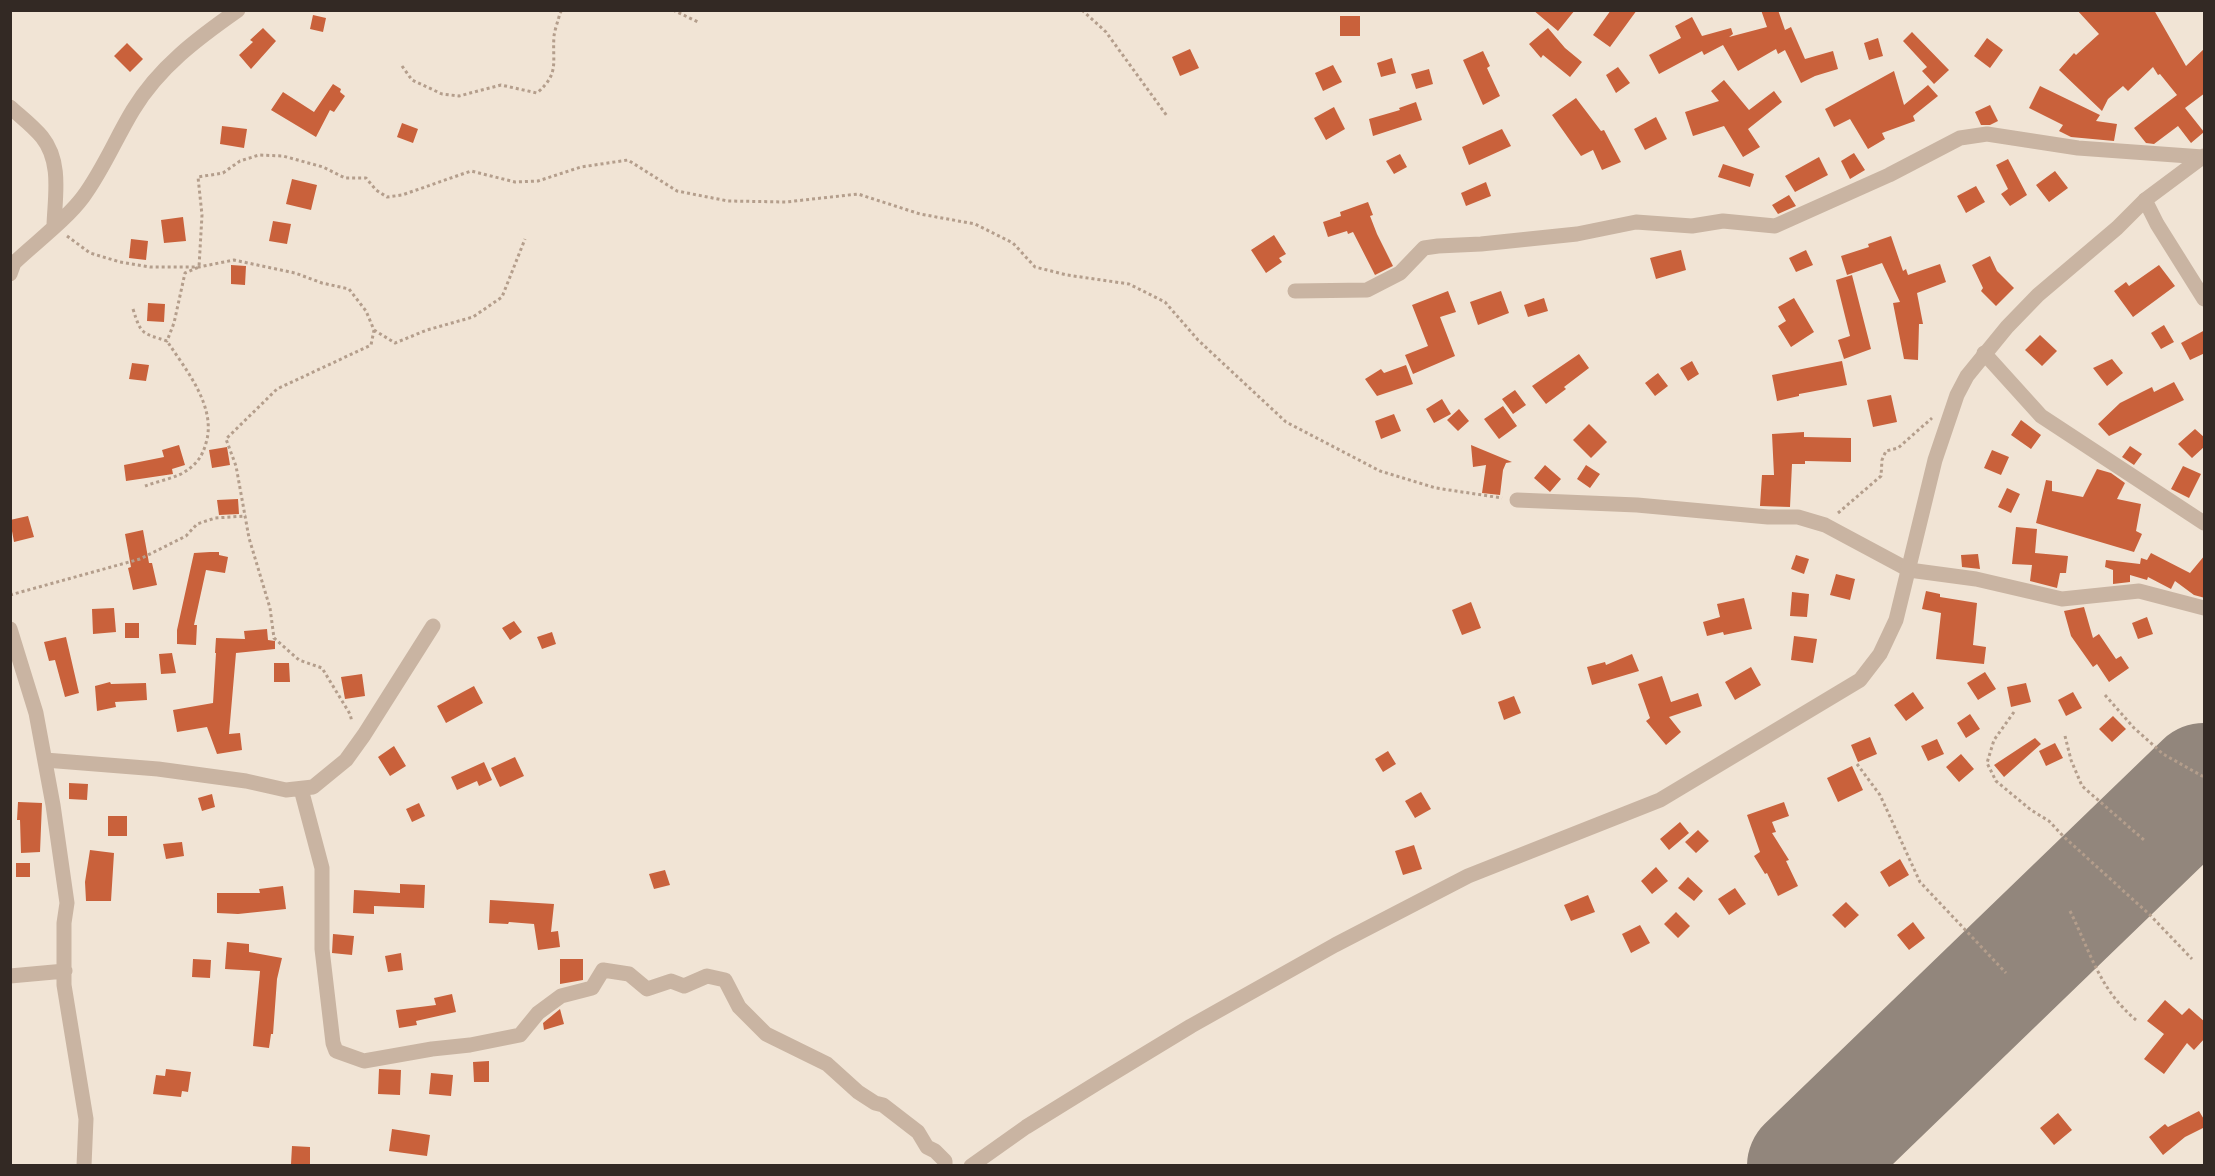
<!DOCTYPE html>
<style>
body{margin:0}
#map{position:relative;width:2215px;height:1176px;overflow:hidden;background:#f1e4d5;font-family:Raleway,sans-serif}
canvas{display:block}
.frame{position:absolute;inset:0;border:12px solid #332924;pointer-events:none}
</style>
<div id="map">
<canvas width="2215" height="1176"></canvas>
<div class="frame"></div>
</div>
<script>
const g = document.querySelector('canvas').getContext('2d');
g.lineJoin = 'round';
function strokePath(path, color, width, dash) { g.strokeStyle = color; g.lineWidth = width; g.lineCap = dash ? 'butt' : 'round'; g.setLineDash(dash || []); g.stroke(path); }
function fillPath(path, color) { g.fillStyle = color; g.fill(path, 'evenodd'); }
strokePath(new Path2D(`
 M1806 1166 2204 782`), '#92867c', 118);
fillPath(new Path2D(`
 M1533 10H1575L1558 31Z
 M1611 10H1637L1610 47 1593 35Z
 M1761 10H1778L1785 30 1791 27 1805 59 1833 51 1838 69 1815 76 1801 83 1785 50 1778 54 1776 49 1738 71 1723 45 1704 55 1702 51 1659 74 1649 55 1681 38 1675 26 1692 17 1702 36 1731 28 1733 34 1729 37 1767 27Z
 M2077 10H2154L2186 66 2205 48V93L2185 108 2204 132 2191 143 2178 126 2154 144 2146 143 2134 128 2177 95 2160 74 2158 75 2153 67 2128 91 2123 86 2108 99 2102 111 2059 70 2074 53 2076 55 2099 34Z
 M313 15 326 18 323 32 310 29Z
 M1340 16H1360V36H1340Z
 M263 28 276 41 251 69 239 55 253 42 250 40Z
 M1548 28 1565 48 1582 62 1570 77 1543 55 1541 58 1529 44Z
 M1912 32 1949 70 1934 84 1922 71 1927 67 1903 41Z
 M1878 38 1883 56 1869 60 1864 43Z
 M1987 38 2003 50 1990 68 1974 56Z
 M127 43 143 59 130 72 114 56Z
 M1190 49 1199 68 1180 76 1172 57Z
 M1483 51 1490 66 1487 68 1500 96 1483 105 1463 60Z
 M1392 58 1396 73 1381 77 1377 63Z
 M1333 65 1342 82 1323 91 1315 73Z
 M1618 67 1630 83 1616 93 1606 75Z
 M1429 69 1433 84 1416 89 1411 74Z
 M1894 71 1904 105 1928 85 1938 96 1913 116 1915 121 1882 133 1885 139 1868 149 1850 119 1834 127 1825 109Z
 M1724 80 1749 110 1774 91 1782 102 1748 129 1760 147 1743 157 1724 126 1693 136 1685 112 1719 101 1711 91Z
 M333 84 341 89 340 92 345 96 334 112 330 110 316 137 271 110 283 92 314 112Z
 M2040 86 2100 115 2096 121 2117 124 2114 141 2071 137 2059 131 2063 125 2029 108Z
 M1576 98 1601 131 1604 130 1621 162 1602 170 1593 150 1581 156 1552 115Z
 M1416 102 1422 120 1373 136 1369 119 1400 110 1399 108Z
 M1990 105 1998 121 1990 125H1981L1975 112Z
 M1334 107 1345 129 1326 140 1314 118Z
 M1656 117 1667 139 1645 150 1634 129Z
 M402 123 418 129 413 143 397 137Z
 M222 126 247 129 244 148 220 144Z
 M1502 129 1511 146 1469 165 1462 147Z
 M1854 153 1865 170 1850 179 1841 161Z
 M1400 154 1407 167 1394 174 1386 161Z
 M1819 157 1828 175 1795 192 1785 176Z
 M2008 159 2027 195 2010 206 2001 194 2008 189 1996 165Z
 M1723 164 1754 174 1750 187 1718 177Z
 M2055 171 2068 188 2049 202 2036 185Z
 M292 179 317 185 311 210 286 204Z
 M1486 182 1491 196 1466 206 1461 193Z
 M1976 186 1985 202 1966 213 1957 196Z
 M1789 195 1796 206 1778 214 1772 205Z
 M1368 202 1373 215 1370 216 1377 234 1393 266 1375 275 1353 232 1348 234 1347 231 1328 237 1323 222 1341 216 1340 212Z
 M183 217 186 241 164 243 161 220Z
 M273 221 291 224 287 244 269 241Z
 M1274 235 1286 254 1279 258 1282 262 1266 273 1251 250Z
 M1891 236 1903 271 1906 269 1908 275 1940 264 1946 282 1917 293 1923 324H1919L1918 360 1904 359 1893 303 1900 302 1882 263 1847 275 1841 256 1869 247 1868 244Z
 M131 239 148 241 146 260 129 258Z
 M1681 250 1686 270 1656 279 1650 258Z
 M1806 250 1813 265 1796 272 1789 258Z
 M1990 256 1997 271 2014 288 1996 306 1981 291 1983 288 1972 265Z
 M231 265 246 266 245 285 231 284Z
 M2159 265 2175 286 2133 317 2114 291 2126 282 2129 286Z
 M1852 275 1871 349 1844 359 1838 340 1850 336 1836 280Z
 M1448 291 1456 312 1440 317 1455 356 1413 374 1405 355 1428 346 1412 305Z
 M1501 291 1509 313 1478 325 1470 302Z
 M1544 298 1548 311 1528 317 1524 305Z
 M1794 298 1814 332 1791 347 1778 326 1786 321 1778 307Z
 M148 303 165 304 164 322 147 321Z
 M2164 325 2174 342 2161 349 2151 333Z
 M2205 330V353L2190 360 2181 343Z
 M2040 335 2057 351 2042 366 2025 350Z
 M1579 354 1589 368 1564 387 1566 389 1546 404 1532 386Z
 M2112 359 2123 373 2107 386 2093 368Z
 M1692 361 1699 374 1688 381 1680 368Z
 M1842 361 1847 385 1799 394V396L1777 401 1772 375Z
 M132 363 149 365 146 381 129 379Z
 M1406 365 1413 384 1377 396 1365 379 1381 369 1384 373Z
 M1658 373 1668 386 1655 396 1645 383Z
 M2174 382 2184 400 2109 436 2098 424 2120 403 2152 387 2154 392Z
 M1515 390 1526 405 1513 414 1502 399Z
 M1891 395 1897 422 1873 427 1867 400Z
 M1442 399 1451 414 1434 423 1426 409Z
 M1503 406 1517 426 1499 439 1484 419Z
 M1459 409 1469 421 1458 431 1447 420Z
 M1394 414 1401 431 1381 439 1375 421Z
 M2021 420 2041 435 2031 449 2011 435Z
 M1589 424 1607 442 1591 458 1573 440Z
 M2195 429 2205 438V446L2192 458 2178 444Z
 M1804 432V437L1851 438V462L1805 461V464H1792L1790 507 1760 506 1762 475H1774L1772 434Z
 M179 445 185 465 172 469 173 474 126 481 124 465 164 457 162 450Z
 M1471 445 1512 462 1506 463 1503 470 1500 495 1482 493 1486 465 1473 467Z
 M2130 446 2142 454 2134 465 2122 457Z
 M227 447 230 465 212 468 209 450Z
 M1992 450 2009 457 2001 475 1984 468Z
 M1545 465 1561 479 1550 492 1534 478Z
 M1586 465 1600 474 1590 488 1577 479Z
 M2183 466 2201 474 2189 498 2171 489Z
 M2097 469 2111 473 2125 483 2117 499 2141 504 2136 531 2142 534 2134 552 2036 523 2046 480 2052 481V491L2083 497Z
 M2007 488 2020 494 2011 513 1998 507Z
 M238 499 239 514 219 515 217 500Z
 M28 516 34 537 14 542 10 520Z
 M2016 527 2037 529 2035 553 2068 556 2066 573H2060L2057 588 2030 581 2032 565 2012 564Z
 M143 530 149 563H152L157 585 133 590 128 568 131 567 125 534Z
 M210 552H219V555L228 557 225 573 206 570 194 625H197L196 645 177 644V630L194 553Z
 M2151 553 2190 573 2205 555V598L2194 595 2175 581 2171 589 2148 577 2147 580 2130 575V582L2113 584V570L2105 567 2106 560 2140 564 2141 558 2147 560Z
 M1978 554 1980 569 1962 567 1961 555Z
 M1796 555 1809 559 1804 574 1791 569Z
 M1836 574 1855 579 1850 600 1830 595Z
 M1926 591 1940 594V597L1977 603 1973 645 1986 647 1984 664 1936 659 1941 613 1922 609Z
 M1792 592 1809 594 1807 617 1790 616Z
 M1744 598 1752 629 1724 635 1723 632 1707 636 1703 622 1720 617 1717 604Z
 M1471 602 1481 628 1462 635 1452 610Z
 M2084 607 2093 638 2099 634 2116 659 2121 656 2129 668 2109 682 2097 664 2093 667 2071 636 2064 611Z
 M114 608 116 632 93 634 92 609Z
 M2147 617 2153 634 2138 639 2132 623Z
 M514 621 522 632 510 640 502 628Z
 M125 623H139V638H125Z
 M267 629 268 640 275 641V649L236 653 229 734 240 733 242 750 217 754 207 727 177 732 173 710 213 703 216 653H215L216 638 245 639 244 631Z
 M552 632 556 644 542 649 537 637Z
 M1794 636 1817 639 1813 663 1791 660Z
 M66 637 79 693 65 697 55 660 49 661 44 642Z
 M172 653 176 673 161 674 159 654Z
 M1632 654 1639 671 1592 685 1587 667 1605 662 1606 665Z
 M274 663H289L290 682H274Z
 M1751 667 1761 685 1735 700 1725 682Z
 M1985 672 1996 689 1978 700 1967 683Z
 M362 674 365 696 345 699 341 677Z
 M1662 676 1671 702 1698 693 1702 706 1669 717 1681 732 1666 745 1646 721 1650 718 1638 684Z
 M110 682 111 684 146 683 147 700 115 702 116 707 97 711 95 686Z
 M2026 683 2031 702 2011 707 2007 687Z
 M474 686 483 703 446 723 437 706Z
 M1913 692 1924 708 1906 721 1894 705Z
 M2073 692 2082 708 2066 716 2058 700Z
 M1514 696 1521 713 1504 720 1498 702Z
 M1970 714 1980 729 1966 738 1957 723Z
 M2113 716 2126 729 2112 742 2099 729Z
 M1870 737 1877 754 1858 762 1851 745Z
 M2035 738 2041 744 2004 777 1994 765Z
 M1937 739 1944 754 1928 761 1921 746Z
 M2055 743 2063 758 2046 766 2039 751Z
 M394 746 406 766 390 776 378 757Z
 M1388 751 1396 764 1383 772 1375 759Z
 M1961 754 1974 769 1959 782 1946 767Z
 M515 757 524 776 500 787 491 768Z
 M484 762 492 780 479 786 477 781 457 790 451 777Z
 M1852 766 1863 790 1838 802 1827 778Z
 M69 783 88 784 87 800 69 799Z
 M1421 792 1431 809 1415 818 1405 801Z
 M212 794 215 807 202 811 198 798Z
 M18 802 42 803 40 852 21 853 20 820H17Z
 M1784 802 1789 816 1772 822 1776 832 1772 833 1789 860 1786 861 1798 886 1778 896 1767 873 1765 874 1754 856 1760 852 1747 815Z
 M419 803 425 816 412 822 406 809Z
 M108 816H127V836H108Z
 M1680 822 1689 833 1669 850 1660 839Z
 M1698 830 1709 841 1696 853 1685 842Z
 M182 842 184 856 166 859 163 844Z
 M1414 845 1422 869 1403 875 1395 851Z
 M90 850 114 853 111 901H86L85 882Z
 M1900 859 1909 875 1889 887 1880 872Z
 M16 863H30V877H16Z
 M1656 867 1668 881 1652 894 1641 881Z
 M665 870 670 885 654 889 649 874Z
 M1688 877 1703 891 1694 901 1678 888Z
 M400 884 425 885 424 908 374 906V914L353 913 354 890 400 893Z
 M283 886 286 909 238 914 217 913V893H260L259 889Z
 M1735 888 1746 904 1729 915 1718 899Z
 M1588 895 1595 912 1571 921 1564 905Z
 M490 900 554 904 551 932 558 931 560 947 538 950 534 924 509 922 508 924 489 923Z
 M1846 902 1859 915 1845 928 1832 915Z
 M1676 912 1690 926 1678 938 1664 924Z
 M1913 922 1925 938 1909 950 1897 935Z
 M1640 925 1650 943 1631 953 1622 934Z
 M333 934 354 936 352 955 332 953Z
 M227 942 249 944V952L282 958 277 979 273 1034H271L269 1048 253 1046 260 971 225 969Z
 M401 953 403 970 388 972 385 956Z
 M193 959 211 960 210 978 192 977Z
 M560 959H583V980L560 984Z
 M452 994 456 1012 416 1021 417 1025 399 1028 396 1010 436 1005 434 998Z
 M2165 1000 2182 1015 2189 1008 2205 1022V1038L2194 1050 2187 1043 2164 1074 2144 1059 2164 1034 2147 1021Z
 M560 1009 564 1024 544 1030 543 1023Z
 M489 1061V1082H474L473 1062Z
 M166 1069 191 1072 188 1092 182 1091 181 1097 153 1094 156 1075 165 1076Z
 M379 1069 401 1070 400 1095 378 1094Z
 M431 1073 453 1075 451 1096 429 1094Z
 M2199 1111 2205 1121V1127L2185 1137 2163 1155 2149 1137 2165 1124 2168 1127Z
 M2058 1113 2072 1130 2054 1145 2040 1128Z
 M392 1129 430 1135 427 1156 389 1151Z
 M292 1146 310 1147V1165L291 1164Z`), '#c9613b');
strokePath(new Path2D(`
 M673 10 700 23
 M1082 10 1106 32 1167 116
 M402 66 412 80 442 94 459 96 501 85 537 93C560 73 552 63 554 36 555 29 558 21 560 13L562 10
 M67 236 90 253 120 262 150 267H199L234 260 295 273 322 283 349 289 366 311 374 330 371 345 277 389 226 439 236 466 249 538 270 608 274 638 299 660 322 668 350 714 352 722
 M133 309C141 335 142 333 167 341L174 323 185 273 199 267 202 215 198 177 223 173 240 161 259 155 283 156 323 167 345 178H366L376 190 387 197 402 195 471 171 515 182 538 181 581 167 628 160 677 191 728 201 786 202 858 194 920 214 975 224 1013 243 1035 267 1067 275 1129 284 1165 302 1198 340 1286 422 1380 471 1436 488 1502 498
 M374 330 395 343 427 330 473 317 502 297 525 239
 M145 486C156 482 170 479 181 474 195 466 202 458 206 443 217 407 186 370 167 341
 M1838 513 1881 476 1882 460 1886 451 1898 448 1932 418
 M10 595 140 559 186 536 197 524 215 518 246 516
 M2105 695 2134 728 2163 754 2204 777
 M2014 712 1994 740 1987 763 1996 781 2031 810 2049 821 2063 836 2150 915 2192 959
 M2065 736 2071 760 2082 786 2144 840
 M1857 764 1880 795 1920 882 2006 973
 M2070 911C2091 953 2099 989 2136 1020`), '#b49e8c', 3, [3, 3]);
strokePath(new Path2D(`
 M10 107C21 117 33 126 42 137 62 162 55 196 54 225
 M2145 200 2157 224 2204 299
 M10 274 14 263C35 243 66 220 83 197 103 170 116 138 133 110 159 67 198 38 238 10
 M1295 291 1367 290 1400 273 1424 248 1438 246 1481 244 1577 234 1636 222 1692 226 1723 221 1775 226 1889 175 1960 138 1987 134 2078 148 2203 157
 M1984 353 2041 416 2204 523
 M1517 500 1637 505 1768 517H1798L1825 525 1909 570 1976 579 2062 599 2139 591 2204 608
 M10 629 36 713 53 805 67 903 64 923V985L86 1119 84 1166
 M45 760 158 769 246 781 286 790 313 787 346 760 364 735 433 626
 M301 789 322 868V949L333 1043 336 1051 364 1061 432 1049 470 1045 520 1035 538 1013 561 996 592 988 603 970 629 974 647 989 671 981 684 986 707 976 725 980 739 1007 766 1034 827 1064 858 1092 875 1103 883 1105 918 1132 927 1147 935 1151 945 1161V1166
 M10 976 65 971`), '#c9b4a2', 15);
strokePath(new Path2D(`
 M971 1166 1026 1127 1102 1080 1191 1026 1335 945 1468 876 1660 800 1860 680 1880 654 1896 620 1935 460 1957 395 1967 376 2007 327 2038 295 2117 228 2145 200 2204 156`), '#c9b4a2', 15);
</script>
